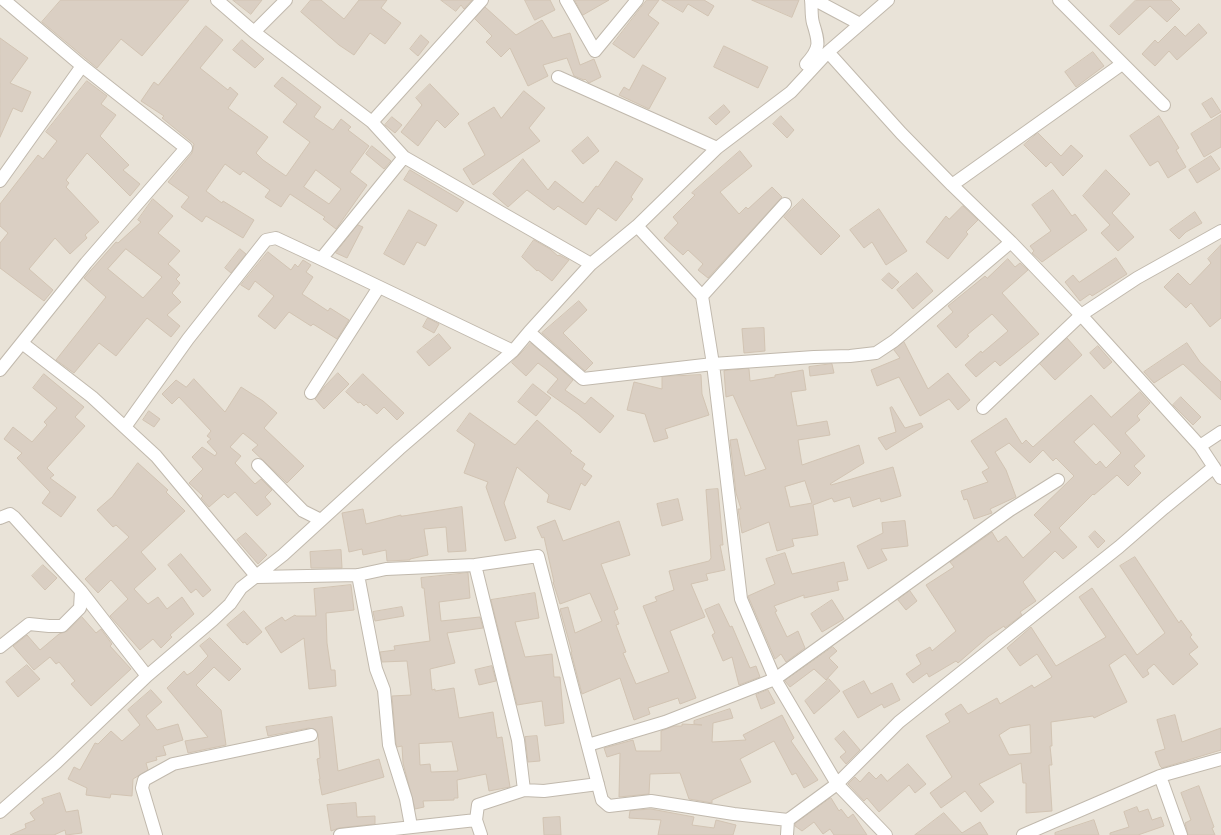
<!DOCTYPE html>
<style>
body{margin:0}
canvas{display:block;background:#f5f1eb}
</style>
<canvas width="1221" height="835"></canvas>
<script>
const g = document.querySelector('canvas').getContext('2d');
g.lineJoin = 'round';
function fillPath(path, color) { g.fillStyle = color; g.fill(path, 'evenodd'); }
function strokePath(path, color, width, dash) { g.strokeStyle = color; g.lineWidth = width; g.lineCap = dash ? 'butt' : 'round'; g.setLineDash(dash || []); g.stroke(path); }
fillPath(new Path2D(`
 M0 0H1221V835H0Z`), '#e9e3d8');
const building = new Path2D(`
 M61 0H189L142 56 121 39 97 68 42 22Z
 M233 0H262L251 14Z
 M311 0H321L344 19 359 0H387L381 8 401 23 385 44 370 33 354 55 339 45 301 12Z
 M441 0H472L464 9 461 5 456 11Z
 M525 0H550L555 10 535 20Z
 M575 0H609L583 15Z
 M647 0H659L648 15 659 23 634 58 613 44Z
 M662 0H704L714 6 708 16 688 4 683 12Z
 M752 0H799L792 17Z
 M1136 0H1171L1180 9 1167 22 1150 6 1119 35 1110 26Z
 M485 7 516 35 542 20 553 38 570 33 580 65 594 59 601 77 589 83 585 79 584 80 574 76 567 58 543 65 548 76 528 86 510 48 501 57 486 42 492 36 475 19Z
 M1199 24 1207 33 1177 60 1169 51 1155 66 1142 54 1155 40 1158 43 1175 26 1185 36Z
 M206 26 223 40 200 68 228 90 230 87 238 94 228 108 268 137 256 153 263 160 286 176 310 142 283 122 297 104 274 86 282 77 321 107 314 117 333 130 341 119 351 127 348 130 369 146 350 172 367 185 336 229 323 219 325 217 290 194 281 207 265 197 270 190 243 171 240 175 225 164 206 191 222 203 223 201 254 220 243 238 206 216 202 222 181 207 189 197 168 182 192 153 194 144 162 118 164 116 141 101 154 82 158 85ZM316 170 341 189 329 204 304 187Z
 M421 35 429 42 418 56 410 49Z
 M0 38 28 58 10 83 31 92 22 112 13 108 0 137Z
 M242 40 264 59 255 68 233 50Z
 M724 46 768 67 758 88 714 67Z
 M1093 52 1104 66 1076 87 1065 72Z
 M643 65 666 78 649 109 619 95 624 87 629 90Z
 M87 81 107 96 101 104 116 115 100 136 129 165 123 170 140 184 130 196 87 153 66 180 69 183 66 187 99 222 85 235 87 238 70 254 55 238 29 269 53 290 44 301 0 268V243L8 233 0 226V204L38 155 43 159 57 141 46 132Z
 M430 84 459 114 445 128 437 120 418 146 401 132 422 105 416 98Z
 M524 91 545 108 529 128 540 141 473 185 463 169 485 155 468 123 494 107 501 118Z
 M1212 98 1221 112 1211 118 1202 104Z
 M724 105 730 112 716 125 709 118Z
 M1221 115V147L1204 157 1191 134Z
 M781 116 794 130 787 138 773 124Z
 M1159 116 1179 148 1176 150 1186 167 1168 178 1158 161 1150 166 1130 136Z
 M392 117 402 125 395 133 385 125Z
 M1038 133 1061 156 1071 145 1083 156 1063 176 1051 162 1046 167 1024 145Z
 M588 137 599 151 583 164 572 151Z
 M372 146 391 161 384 169 366 154Z
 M740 151 752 166 720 192 739 214 746 207 748 209 772 187 782 197 708 278 698 270 703 264 688 250 683 255 664 238 678 223 673 217 695 195 692 193Z
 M1211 156 1220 169 1197 183 1189 170Z
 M523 159 548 190 555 181 583 203 596 186 598 187 616 161 643 179 631 197 633 199 616 221 598 208 586 225 558 206 554 210 527 190 508 207 493 194Z
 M410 170 464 202 457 212 404 180Z
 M1106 170 1130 194 1112 213 1134 237 1118 251 1101 233 1110 225 1083 196Z
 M1053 190 1072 216 1075 214 1087 230 1042 262 1032 253 1034 251 1030 246 1051 231 1032 205Z
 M153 199 173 216 158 233 180 251 168 264 180 275 176 279 180 283 172 293 181 302 167 315 180 326 171 337 147 318 116 356 99 343 74 373 56 360 106 297 84 278 116 242 118 243 141 222 138 220ZM126 249 162 277 143 298 108 269Z
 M803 199 840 236 821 255 784 217Z
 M963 206 978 220 966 232 968 234 948 259 926 242 946 216 949 219Z
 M879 209 907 251 886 265 872 242 864 248 850 230Z
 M409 210 437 225 425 246 417 242 404 265 384 254Z
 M1195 212 1202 223 1186 232 1179 239 1170 230Z
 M358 225 363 227 347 258 336 253Z
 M534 240 550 249 558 256 559 255 569 260 552 281 538 270 537 271 522 257Z
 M1221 245V318L1210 327 1191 303 1186 308 1164 287 1178 273 1190 285 1211 263 1208 259Z
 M240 249 246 254 231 273 225 268Z
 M268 252 291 270 295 264 298 267 303 260 311 265 306 272 313 277 302 294 328 311 330 308 349 320 337 339 313 324 311 326 289 312 275 329 258 316 274 296 255 281 249 290 241 285Z
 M1116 258 1127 274 1092 296 1090 294 1080 301 1065 282 1073 275 1079 282Z
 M1008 259 1015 267 1020 263 1028 270 1002 293 1039 334 1000 366 995 361 976 377 965 365 981 351 982 353 1008 331 992 314 967 335 969 336 956 348 937 326 953 312 948 306 985 276 987 278Z
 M889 273 899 282 892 289 882 280Z
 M917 273 933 291 913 309 897 290Z
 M579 301 587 310 563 333 593 363 585 371 542 333Z
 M428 318 439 324 434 333 423 327Z
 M764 328 765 351 744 353 742 329Z
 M439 334 451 348 429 366 417 352Z
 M1067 338 1082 355 1055 380 1040 364Z
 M904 342 928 389 948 373 970 400 958 410 949 399 920 416 899 377 877 386 871 370 900 358 894 350Z
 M531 343 573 380 565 390 585 404 591 397 614 416 600 433 578 414 547 392 558 379 546 369 538 363 526 376 512 363Z
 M1187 343 1200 362 1221 382V400L1183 364 1154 383 1144 372Z
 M1098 346 1112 362 1104 369 1090 353Z
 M832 364 834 373 810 376 809 367Z
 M749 369 750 381 775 377V375L803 370 806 390 791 392 797 426 827 421 830 435 798 440 802 465 859 445 864 463 830 484 831 485 893 467 901 496 881 502 880 498 853 507 850 497 834 502 832 498 813 505 818 535 792 539 794 546 777 551 769 522 742 533 738 509H741L736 493 730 440 737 439 745 476 766 469 733 395 726 397 724 371ZM805 481 812 503 790 507 785 487Z
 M338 373 349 384 324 409 315 399 325 386Z
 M44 374 84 407 75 417 85 426 47 468 54 475 50 478 76 497 61 517 42 503 50 492 17 458 22 453 4 439 13 427 32 442 47 425 44 422 57 408 33 388Z
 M363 374 404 413 397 420 384 407 377 414 366 404 364 406 360 402 358 403 346 392Z
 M701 375 702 394 709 415 665 429 668 438 654 442 645 414 627 410 634 382 662 389V377Z
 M194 379 225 412 241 387 263 401 277 413 264 428 304 466 287 483 252 450 258 445 243 433 230 447 241 456 235 463 255 484 261 479 272 490 265 497 271 504 257 516 235 492 228 498 224 494 209 507 201 498 203 496 189 483 203 469 192 457 202 447 215 456 217 453 207 442 211 439 207 436 211 431 179 397 172 404 162 394 176 380 186 387Z
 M533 384 551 398 536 416 518 402Z
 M1140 392 1150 403 1137 416 1140 420 1125 433 1145 456 1134 466 1141 473 1128 486 1117 475 1094 495 1093 494 1059 528 1077 547 1063 559 1055 551 1023 582 1036 601 1020 612 1022 615 1005 628 1004 626 989 636 958 663 956 661 929 677 927 673 913 683 906 674 921 664 916 655 930 647 932 651 956 631 926 585 954 567 950 562 992 532 998 542 1006 536 1023 558 1051 532 1034 515 1074 476 1056 458 1053 461 1043 450 1030 463 1009 443 995 452 1006 470 1016 497 990 509 992 513 974 519 967 499 964 500 961 491 988 482 982 472 989 468 971 441 1006 418 1022 444 1026 440 1033 447 1091 395 1111 417ZM1094 424 1121 453 1106 468 1100 461 1096 465 1074 442Z
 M1181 397 1201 417 1193 425 1173 405Z
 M892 407 905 428 921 423 923 427 886 450 878 438 896 432 890 408Z
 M149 411 160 419 154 427 143 420Z
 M470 413 515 445 537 420 572 451 570 453 585 464 582 469 592 476 585 486 581 483 570 510 547 502 549 495 517 467 504 503 516 538 505 541 486 487 488 482 464 473 475 444 457 431Z
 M138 463 168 490 166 492 185 511 141 552 156 569 134 589 148 604 158 597 167 609 182 597 194 614 170 635 172 637 161 648 153 639 140 650 110 616 128 599 111 580 98 593 85 579 129 537 116 525 113 527 97 510 112 497Z
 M718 489 723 545H720L725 570 706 574 708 580 691 584 705 617 670 631 696 698 680 704 678 698 648 708 650 714 634 720 620 678 582 694 571 652H572L560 609 568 607 575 633 602 621 590 593 560 604 553 582H554L544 537 542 538 537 527 555 520 563 541 619 521 630 555 601 564 618 609 614 611 619 624 616 625 626 652 623 653 636 684 669 672 643 606 657 601 655 597 674 590 669 571 709 561 711 558 706 490Z
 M678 499 683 520 662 526 657 504Z
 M462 507 466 551 448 552 446 527 424 529 428 555 410 559V560L387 561 386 550 363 555 362 549 349 552 342 513 363 509 366 524 401 515V516Z
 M905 521 908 546 881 549 887 560 868 569 857 546 883 533 882 523Z
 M1095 531 1105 541 1098 548 1089 537Z
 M246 533 267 555 258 564 237 540Z
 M341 550 342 568H311L310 552Z
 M785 553 792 574 844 562 848 580 837 582 839 590 804 598V595L774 606 777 611 775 612 787 637 798 631 805 648 786 662 781 654 775 659 748 596 775 584 766 559Z
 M181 554 211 590 203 597 196 589 191 593 168 565Z
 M1135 557 1179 623 1181 620 1192 635 1190 637 1198 647 1189 654 1198 664 1173 685 1154 664 1147 670 1149 674 1143 678 1125 654 1109 665 1127 702 1094 718 1093 716 1051 722 1052 746H1050L1052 765H1049L1052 811 1026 813V783H1023L1021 763 979 784 994 802 981 812 965 791 941 808 930 793 952 777 926 736 950 722 945 714 961 704 968 714 997 698 1000 704 1032 685 1034 688 1052 677 1037 654 1020 666 1007 648 1031 627 1056 666 1106 637 1079 597 1092 588 1137 655 1165 633 1120 566ZM1030 725 1031 753 1009 755 999 735 1010 728Z
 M43 565 57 578 45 590 32 576Z
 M468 573 470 598 439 602 441 621 480 617 483 628 447 633 455 663 430 669 432 690 435 689V691L454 688 459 718 493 712 497 738 502 737 510 787 489 791 486 774 457 780 458 798H454V800L423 801 424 807 415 809 403 763 402 746 397 747 396 744 392 696 411 695 407 661 382 662 380 652 395 650 394 646 430 641 424 588H422L421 578ZM452 742 458 771 431 772 430 764 420 765 419 744Z
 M351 585 354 610 326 613 327 643 331 670H335L336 686 309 689 304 638 281 653 265 628 282 617 285 621 295 615 296 616H316L314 589Z
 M910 591 917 601 906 610 898 600Z
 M535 593 539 618 515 622 525 657 552 654 554 677H560L564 723 545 726 542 701 517 705 491 600Z
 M832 600 844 619 822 632 811 614Z
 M719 604 730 627 732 626 750 668 756 666 760 677 739 685 732 657 723 661 712 635 715 633 705 610Z
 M402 607 404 616 375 621 373 612Z
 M244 611 262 632 247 645 245 642 243 643 227 625Z
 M82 617 96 633 101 629 112 644 110 646 131 669 91 706 71 684 75 681 59 662 56 664 50 657 34 670 13 646 27 635 40 650 59 634 67 631Z
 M210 638 241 669 229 681 214 667 196 685 221 710 226 745 188 753 185 741 208 737 167 688 184 671 187 675 192 672 208 656 200 646Z
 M833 647 837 651 829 658 838 667 826 680 814 669 790 687 785 681Z
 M27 665 40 679 18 697 6 682Z
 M492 666 496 681 479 685 475 670Z
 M829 679 840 691 814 714 805 701Z
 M864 681 871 694 892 683 900 700 884 708 882 704 858 718 843 692Z
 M151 690 162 702 146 716 157 730 178 724 183 740 163 746 166 755 156 757 157 760 146 763 148 770 133 779 132 796 111 794 110 798 86 795 87 788 68 779 74 767 80 770 95 743 98 744 111 731 122 741 140 725 128 710Z
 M768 690 775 703 761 709 756 695Z
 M730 709 733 718 713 723 712 742 746 740 743 735 782 715 794 738 791 741 818 780 804 788 796 773 792 775 774 741 740 759 751 782 712 800V803L689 799 680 773 650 774 649 794 619 797 620 753 607 757 604 748 633 740 636 751H661V731L674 726H682V724L702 725 694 724V721Z
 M1175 715 1182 742 1221 728V750L1162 768 1160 766 1155 752 1165 749 1157 720Z
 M332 717 338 771 379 759 384 777 322 795 319 779H320L317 759 320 758 318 734 316 730 309 728 268 736 266 727Z
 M844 731 860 750 846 764 840 757 846 752 835 739Z
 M537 736 540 761 528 762 525 737Z
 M908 764 926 784 915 793 909 785 879 812 867 798 864 801 848 784 855 777 860 782 869 772 876 779 881 774 887 781Z
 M1199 786 1214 827 1212 828 1215 835H1188L1185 823 1191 820 1181 793Z
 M60 793 66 812 78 810 82 833 66 835 65 830 54 835H10L26 828 25 824 35 820 30 813 44 803 42 799Z
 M831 798 839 811 841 809 848 818 853 814 867 835H834L830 829 823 834 814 822 802 831 795 826V824Z
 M356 803 357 817 375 816V824L339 828 331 831 327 805Z
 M1137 807 1139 812 1148 809 1152 820 1161 817 1164 826 1138 835H1110V833L1129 827 1124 812Z
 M651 809 694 817 692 825 714 828 716 820 736 825 733 835H658L661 820 629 818 630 811Z
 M944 813 962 833 980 822 988 835H915Z
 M560 817 561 835H544L543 818Z
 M1094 820 1099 835H1055V833Z`);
fillPath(building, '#dacfc3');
strokePath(building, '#d2c4b3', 1);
const street = new Path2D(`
 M217 0 254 32 372 122 404 157 591 264
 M566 0 595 51 637 0
 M815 0 860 24
 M1059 0 1164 105
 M254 32 286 0
 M828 52 901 133 952 185 1011 242 1081 315 1200 446 1221 478
 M806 64C821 48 819 42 813 23 811 16 812 7 811 0
 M558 77 717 148
 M372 122 482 0
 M0 181 82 66
 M952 185 1122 64
 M637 226 591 264 529 332 583 379 713 364 814 357 850 356 876 353 894 341 1011 242
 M321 259 513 351
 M702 296 785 204
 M22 343 92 397 156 456 257 577 358 575 386 569 475 565 538 556 602 800 609 806 651 801 734 814 788 820 837 784 899 722 1119 547 1164 508 1214 467
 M0 370 86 263 186 148 82 66 4 0
 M311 393 379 287
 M983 408 1081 315 1137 278 1221 231
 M125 427 188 339 266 240 276 238 321 259 404 157
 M1200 446 1221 432
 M258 465 303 511 321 520
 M0 518 10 514 14 517 81 591 147 676
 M475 565 518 740 524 790
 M358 575 376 669 384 690 389 745 406 799 411 826
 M0 647 29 624 49 626H62L80 608 81 591
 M588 745 665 722 775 679 1010 510 1058 480
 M1160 776 1181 835
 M0 812 57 762 147 676 213 620 230 604 241 588 283 555 399 449 513 351 529 332
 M156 835 142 788 144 780 173 764 311 735
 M340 835 476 820
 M481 835 476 820 478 805 524 790 544 791 598 784
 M787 835 788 820
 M886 835 837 784 775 679 741 599 713 364 702 296 637 226 717 148 791 92 828 52 888 0
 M1023 835 1160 776 1221 759`);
strokePath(street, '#c1b9ad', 14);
strokePath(street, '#fff', 12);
</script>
